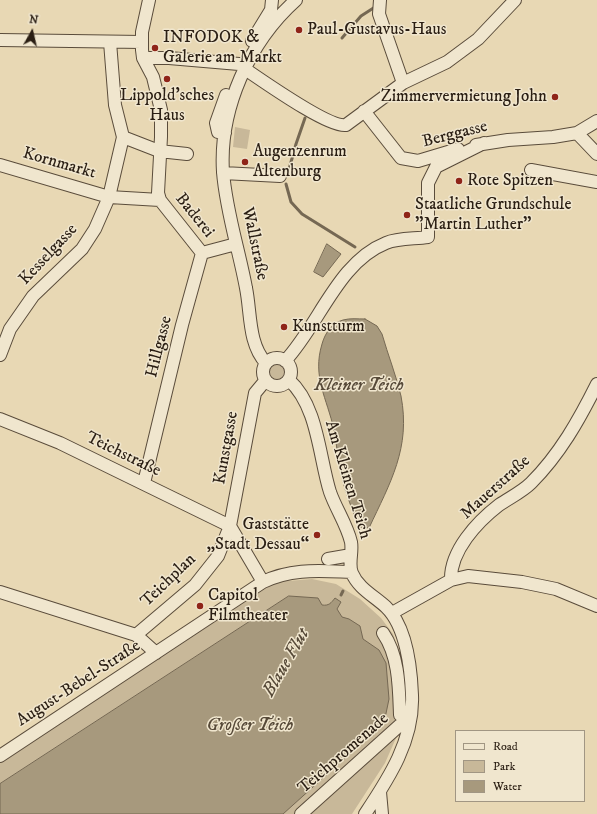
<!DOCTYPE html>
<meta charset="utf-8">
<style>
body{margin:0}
#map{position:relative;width:597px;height:814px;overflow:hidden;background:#e8d8b4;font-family:"IM FELL DW Pica",serif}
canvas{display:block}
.legend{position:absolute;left:455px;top:730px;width:130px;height:72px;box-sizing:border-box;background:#f0e6ce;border:1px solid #a19683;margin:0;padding:5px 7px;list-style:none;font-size:12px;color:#2a1e13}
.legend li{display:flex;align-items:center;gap:8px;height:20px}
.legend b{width:20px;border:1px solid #a19683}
.north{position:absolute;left:12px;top:12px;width:40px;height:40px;-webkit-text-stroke:3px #f0e6ce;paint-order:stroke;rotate:8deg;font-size:11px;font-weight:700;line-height:16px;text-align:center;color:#2a1e13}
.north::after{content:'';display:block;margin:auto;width:14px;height:18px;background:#2a1e13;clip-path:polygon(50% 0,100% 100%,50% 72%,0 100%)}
</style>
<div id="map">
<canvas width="597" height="814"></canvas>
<ul class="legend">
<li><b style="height:5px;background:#f0e6ce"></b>Road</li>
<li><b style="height:11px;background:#c8b899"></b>Park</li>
<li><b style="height:11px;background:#a7997d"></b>Water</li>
</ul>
<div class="north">N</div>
</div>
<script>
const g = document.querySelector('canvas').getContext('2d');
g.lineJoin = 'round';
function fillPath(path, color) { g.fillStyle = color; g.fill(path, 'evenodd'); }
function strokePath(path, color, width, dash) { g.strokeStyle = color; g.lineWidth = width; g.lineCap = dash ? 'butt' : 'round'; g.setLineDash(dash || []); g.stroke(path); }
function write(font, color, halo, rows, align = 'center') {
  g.font = font + ' "IM FELL DW Pica",serif'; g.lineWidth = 3; g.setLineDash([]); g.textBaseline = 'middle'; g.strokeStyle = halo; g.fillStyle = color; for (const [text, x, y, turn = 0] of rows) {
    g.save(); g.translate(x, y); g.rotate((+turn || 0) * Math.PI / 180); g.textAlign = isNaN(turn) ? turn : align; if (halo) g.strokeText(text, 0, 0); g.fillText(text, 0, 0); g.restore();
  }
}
fillPath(new Path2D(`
 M235 127 250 130 247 149 233 147Z
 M270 372a7 7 0 1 1 14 0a7 7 0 1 1-14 0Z
 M312 579 336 584 360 599 381 618 393 634 401 656 405 682 404 720 385 763 352 814H0V761L276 582Z`), '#c8b899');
const water = new Path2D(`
 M327 244 341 254 323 277 314 272Z
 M365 319 377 326 382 334C388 355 396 375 401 396 411 448 390 483 369 528L359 527C353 511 346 495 342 478 338 462 337 446 334 430 327 398 312 377 322 344 325 333 332 323 343 320 350 318 358 319 365 319Z
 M289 596 318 598 322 605C329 606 331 603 335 598L341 602 337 609 342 617 349 619 360 626 363 639 379 650 386 663 389 699 384 723 283 814H0V784Z`);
fillPath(water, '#a7997d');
strokePath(water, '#756853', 1);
strokePath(new Path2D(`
 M342 38 361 16 375 7
 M288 173 296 144 305 118
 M286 184 291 202 302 214 355 247
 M341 595 343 591`), '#756853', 3);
const minor = new Path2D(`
 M149 0 142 32V50L143 58 153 77 161 110V137L158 193 160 200 202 253
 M380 0 379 14 403 83
 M0 40 142 42
 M252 41 271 10 272 0
 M143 58H169L239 64
 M245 69C263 81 329 128 346 125L403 83 447 62 478 39 515 0
 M364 111 401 158 418 161 458 149
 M225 133 218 132 216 123 226 95
 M577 133 597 154
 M123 137 159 151 187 154
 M476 145 508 140 553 137 577 133 597 121
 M0 165 109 197 160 200
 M531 170 597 182
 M223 173 280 176
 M202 253 236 244
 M0 355 10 329 33 296 82 249 95 229 109 197 123 137 115 105 110 42
 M263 372a14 14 0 1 1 28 0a14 14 0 1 1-28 0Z
 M285 361C319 325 338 262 386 243 398 238 415 239 428 237V183L436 167 484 143
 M266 363C248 344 251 312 246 288 239 250 226 211 223 172 219 109 249 42 296 0
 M289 380C318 406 319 457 330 492 336 509 347 525 351 542 353 552 348 564 352 573 358 588 374 596 386 607 406 626 411 668 412 695 414 740 389 778 365 814
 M0 419 60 443 230 526
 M144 483 182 325 202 253
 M230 526 263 582
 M328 559 351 555
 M451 580C450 551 477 522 499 505 509 498 522 492 531 483 560 454 579 420 597 384
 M0 592 136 635 156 653
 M392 613 451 580 468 576 522 582 556 589 597 606
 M383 633C399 656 399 687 400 715L409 722
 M136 635 195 585 218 556 230 526 255 393 265 381
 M0 756 263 582C292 568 320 571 351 572
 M380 792 382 814
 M301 814 400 725 409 722`);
strokePath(minor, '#5a4c3b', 14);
strokePath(minor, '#f0e6ce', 12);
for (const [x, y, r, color] of [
 [299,30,4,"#8f2418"],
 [155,48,4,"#8f2418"],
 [167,79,4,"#8f2418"],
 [555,97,4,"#8f2418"],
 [245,162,4,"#8f2418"],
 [459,181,4,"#8f2418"],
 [407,215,4,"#8f2418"],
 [284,327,4,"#8f2418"],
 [317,535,4,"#8f2418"],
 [200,606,4,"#8f2418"]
]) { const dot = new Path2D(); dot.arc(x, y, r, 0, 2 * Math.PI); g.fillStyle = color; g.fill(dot); strokePath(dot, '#f0e6ce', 1.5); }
write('17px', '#2a1e13', '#f0e6ce', [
 ["Paul-Gustavus-Haus",307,30],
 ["INFODOK &",163,38],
 ["Galerie am Markt",163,58],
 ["Lippold'sches",167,96,"center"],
 ["Haus",167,116,"center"],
 ["Zimmervermietung John",547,97,"right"],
 ["Augenzenrum",253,152],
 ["Altenburg",253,172],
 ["Rote Spitzen",467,181],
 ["Staatliche Grundschule",415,205],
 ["\"Martin Luther\"",415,225],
 ["Kunstturm",292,327],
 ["Gaststätte",309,525,"right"],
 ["„Stadt Dessau“",309,545,"right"],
 ["Capitol",208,596],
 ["Filmtheater",208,616]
], 'left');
write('17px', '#2a1e13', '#f0e6ce', [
 ["Berggasse",455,135,-14],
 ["Kornmarkt",59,164,16],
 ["Baderei",194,216,51],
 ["Wallstraße",254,244,78],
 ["Kesselgasse",49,255,-47],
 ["Hillgasse",160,347,-76],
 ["Kunstgasse",227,448,-80],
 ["Teichstraße",123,455,26],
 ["Am Kleinen Teich",347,480,73],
 ["Mauerstraße",496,488,-42],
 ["Teichplan",169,581,-44],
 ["August-Bebel-Straße",79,684,-33],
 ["Teichpromenade",344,754,-41]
]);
write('italic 18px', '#564938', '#f0e6ce', [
 ["Kleiner Teich",359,386],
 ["Blaue Flut",287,663,-60],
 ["Großer Teich",250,726]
]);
</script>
